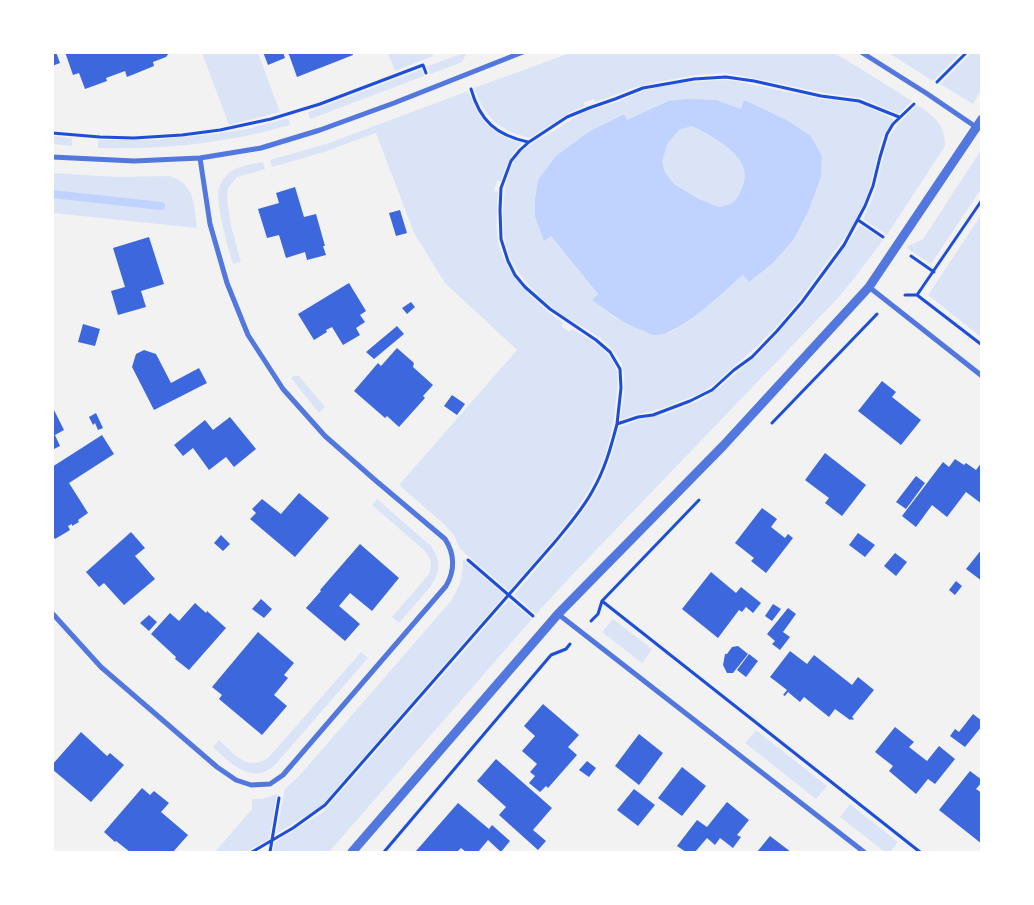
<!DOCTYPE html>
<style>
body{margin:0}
#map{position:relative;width:1034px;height:905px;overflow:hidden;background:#f2f2f2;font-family:Mulish,sans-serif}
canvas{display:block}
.frame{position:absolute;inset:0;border:54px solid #fff;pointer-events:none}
</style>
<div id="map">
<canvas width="1034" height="905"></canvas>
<div class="frame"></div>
</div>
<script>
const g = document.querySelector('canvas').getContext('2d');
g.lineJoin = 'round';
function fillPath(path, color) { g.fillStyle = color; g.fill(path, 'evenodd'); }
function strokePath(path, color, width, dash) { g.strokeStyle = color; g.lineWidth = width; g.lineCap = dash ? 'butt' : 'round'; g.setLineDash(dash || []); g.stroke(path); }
fillPath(new Path2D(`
 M831 52 845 59 912 101 899 114 861 98 825 93 738 75 725 73 696 75 657 82 633 88 613 96 595 102 594 99 584 102 585 106 569 113 530 138C498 130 486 119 474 88L570 53Z
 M202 53H258L280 112 229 125Z
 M388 53H432L433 56 395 71Z
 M464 53 466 54 462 62 430 74 428 66Z
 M889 53H961L933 81Z
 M971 53H982L981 90 973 104 940 84Z
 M422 69 424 76 310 119 308 112Z
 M723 80 735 81 822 99 856 103 866 106 894 119 884 134 880 145 869 191 860 211 850 230 798 302 779 324 754 349 713 385 701 393 660 409 634 415 620 420C623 400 629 375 618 357 604 336 581 327 561 314 547 304 528 286 518 272 505 253 502 232 503 210 504 191 507 168 520 153 529 144 541 138 552 132 564 124 577 115 591 110 600 107 608 105 617 102 624 99 630 96 637 93 664 84 695 81 723 80ZM716 100 741 110 744 101 787 120 811 136 822 156 821 177 808 212 794 239 773 263 749 281 743 275 689 321 669 333 615 318 592 300 598 294 551 236 544 240 590 131 623 114 626 121 667 101Z
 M468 91C480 121 490 134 522 143 510 155 506 166 501 181H497L494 191 498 192C497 206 496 221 497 235 503 275 533 300 563 323L562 327 570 332 572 329C586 337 602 345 611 359 620 371 618 385 616 399 614 429 606 460 591 486 571 523 536 559 509 591L460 549 454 535 444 524 399 485 517 350 445 283 414 233 376 133 324 152 272 167 270 160 326 144Z
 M917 105C933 115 946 125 945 146L887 235 863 219C868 209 873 198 876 187 882 168 883 147 893 131 900 121 909 113 917 105Z
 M288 118 290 125C228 143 163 150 98 148V140H153L214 134 247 129Z
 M692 126C712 136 754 157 743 185 741 190 738 199 733 202 730 205 723 206 719 207L699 199 674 184 665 172 662 161 668 143 679 130Z
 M53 136 72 138V146L53 144Z
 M981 150V189L931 264 907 248 908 246 923 239Z
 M263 162 265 169 237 177 228 188 227 199 231 226 241 262 233 264C228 247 215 203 219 188 221 182 225 176 230 172 238 166 253 164 263 162Z
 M53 173 118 177 170 176C195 184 194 205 197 228L53 213Z
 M981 215V337L928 295Z
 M860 225 883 240 856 276 838 298 574 573 536 614 514 595C536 569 560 543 580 515 587 505 594 496 599 486 609 468 614 447 619 427L642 419 666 414 701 400 721 386 759 354 802 307 826 275Z
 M294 376H299L325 407 319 413 291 378Z
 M377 499 431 546C441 561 441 570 431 586L399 623 392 617 429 574C432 565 431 558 425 551L372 505Z
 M463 559 505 595 323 804 317 809 276 834 285 789 299 776 450 602C460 587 463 577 463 559Z
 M509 600 532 619 329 852H273L275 842 323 812Z
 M613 619 652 649 642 663 602 632Z
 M361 652 368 658 275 765C251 786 231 763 213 747L219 740C233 753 248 773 269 757Z
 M756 730 827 786 816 799 745 743Z
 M277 794 269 839 246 852H215L252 809V799H262Z
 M850 804 898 842 890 852H885L840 817Z`), '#dbe4f7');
fillPath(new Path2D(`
 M687 99 716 100 741 109 744 100 787 120 811 136 822 156 821 177 808 212 794 239 773 263 749 282 743 275C724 291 679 336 655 335 652 335 648 333 644 331 624 324 609 313 592 300L598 294 551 236 544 241 535 216V199L538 180 556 156 590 131 624 114 627 120 668 101ZM692 126C712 136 754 157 743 185 741 190 738 199 733 202 730 205 723 206 719 207L699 199 674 184 665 172 662 161 668 143 679 130Z`), '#bfd3fe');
strokePath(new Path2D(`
 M52 194 161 206`), '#bfd3fe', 8);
fillPath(new Path2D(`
 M52 52H56L60 63 52 66Z
 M65 52H170L166 57 153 62 154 66 127 77 125 71 106 78 107 81 85 89 79 73 73 75Z
 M263 52H283L285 58 268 65Z
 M288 52H352L353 55 297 77Z
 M295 187 304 217 316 214 325 246H323L326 255 307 260 305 252 286 258 279 235 267 238 258 209 279 203 276 193Z
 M400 210 407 233 396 236 389 213Z
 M149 237 164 284 141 291 146 307 118 315 111 291 125 287 113 248Z
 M349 283 366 311 360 315 365 322 356 328 360 335 343 345 332 327 326 330 327 332 314 340 298 314Z
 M411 302 415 307 407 314 402 308Z
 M83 324 100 329 95 346 78 342Z
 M397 326 404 334 374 359 366 352Z
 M397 348 414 363 413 367 433 385 423 396 425 398 399 427 387 416 385 418 354 391 378 363 381 366Z
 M144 350 156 354 171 383 199 368 207 383 154 410 132 367 136 354Z
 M882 381 896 392 892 397 921 420 901 445 858 411Z
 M452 395 465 404 457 415 444 406Z
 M52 406 64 430 55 435 60 446 52 450Z
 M96 413 103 428 98 430 95 423 93 425 89 417Z
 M230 417 256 449 234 467 226 457 209 470 193 448 183 456 174 445 205 420 213 430Z
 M102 435 114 454 69 483 88 513 78 520 79 522 72 526V524L68 526 70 530 55 539 52 535V467Z
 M825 453 866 485 842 516 825 503 829 498 805 480Z
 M955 459 964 465 966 463 976 470 982 462V504L966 492 947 517 932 505 916 527 902 516 943 462 949 467Z
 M916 476 925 483 906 509 896 502Z
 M299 493 329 518 295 557 250 519 256 513 252 509 262 499 281 514Z
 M762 508 777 519 771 527 785 538 788 534 793 538 766 573 751 561 754 558 735 543Z
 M131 532 145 548 135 556 155 579 124 605 104 583 99 587 86 572Z
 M858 533 875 545 865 557 849 545Z
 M221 535 230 544 223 551 214 543Z
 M360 544 399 578 372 611 350 593 339 606 360 624 345 641 306 608 321 591 320 590Z
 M982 549V581L966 569Z
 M895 553 907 562 896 576 884 566Z
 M711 572 736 593 741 587 761 603 753 613 746 607 742 612 739 610 718 638 682 609Z
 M956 581 962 586 955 595 949 590Z
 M261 599 272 609 264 618 252 609Z
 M195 603 206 613 207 611 226 628 189 670 175 659 176 657 151 634 170 613 179 621Z
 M773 604 781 609 772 621 765 616Z
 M788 608 796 614 783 632 790 637 780 650 772 644 775 641 767 634Z
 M149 615 157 622 149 631 140 623Z
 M258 632 294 663 284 675 288 678 274 695 287 706 262 735 219 699 222 695 212 687Z
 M738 646 748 654 733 673H727L723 665 725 654H727L732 647Z
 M790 651 807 664 814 655 852 685 858 677 874 690 852 717 854 719 852 720 851 719 850 720 835 709 829 717 804 697 800 702 788 692 785 696 783 695 787 690 770 677Z
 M749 654 758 661 746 677 737 670Z
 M543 704 579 735 568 747 577 755 548 788 546 786 540 792 529 783 535 776 530 772 537 764 522 751 535 736 524 726Z
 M973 714 982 721V726L965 747 950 736 955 729 959 732Z
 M895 727 914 742 909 747 927 761 939 746 955 759 935 784 928 779 916 794 889 771 893 766 875 752Z
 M81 732 107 756 110 753 124 765 91 802 52 769V765Z
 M639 734 663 753 639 785 615 766Z
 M496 759 552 808 533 830 546 841 538 850 499 815 506 807 477 781Z
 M587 761 596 768 589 777 579 770Z
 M682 767 706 786 682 816 658 798Z
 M970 771 982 780V782L976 789 982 793V844L939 810Z
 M142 788 150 795 154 791 169 803 161 812 188 835 173 852H130L116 841 115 842 104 832Z
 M634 789 655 805 638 826 617 810Z
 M727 802 749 820 737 835 741 837 733 848 720 838 715 845 707 838 695 852H686L677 846 697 820 707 827Z
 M458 803 489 829 492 825 510 841 501 852 488 840 478 852H466L461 848 457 852H418L416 851Z
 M770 836 791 852H757Z`), '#3d67dc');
strokePath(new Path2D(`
 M937 82 967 52
 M471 89C480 121 496 135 528 142
 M52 133 100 137 134 138 182 135 220 130 271 119 320 104 423 65 426 73
 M858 220 883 237
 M911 256 934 272
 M905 295H917L982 200
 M917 295 982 345
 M772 423 877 314
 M617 424 621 388 620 369 610 352 596 340 550 309 525 287 515 275 508 261 501 239 500 210 501 188 511 161 520 150 529 142 567 117 589 108 615 99 643 88 694 79 726 77 754 81 821 96 859 101 899 117
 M468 560 533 616
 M602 601 920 852
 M591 621 598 614 602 601 699 500
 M252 852 293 828 325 805 554 543C568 526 583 509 593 490 605 469 611 447 617 424L638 417 653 415 690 401 712 390 734 370 752 357 777 331 802 302 844 245 865 206 873 186 880 157 887 134 893 124 914 104
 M270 852 279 798
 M384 852 551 655 566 649 570 644`), '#1d4ed8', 3);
strokePath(new Path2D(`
 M861 52 926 93 976 127
 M52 157 134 161 200 158 261 148 320 130 394 103 523 52
 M869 287 982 376
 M52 613 101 667 217 767 236 780 251 785 270 784 283 775 446 586C455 571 455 554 445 539L375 480 325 436 283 389 248 335 227 283 210 224 200 158
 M558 614 864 852`), '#5277de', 5);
strokePath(new Path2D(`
 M352 852 558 614 723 446 869 287 982 119`), '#5277de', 9);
</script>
